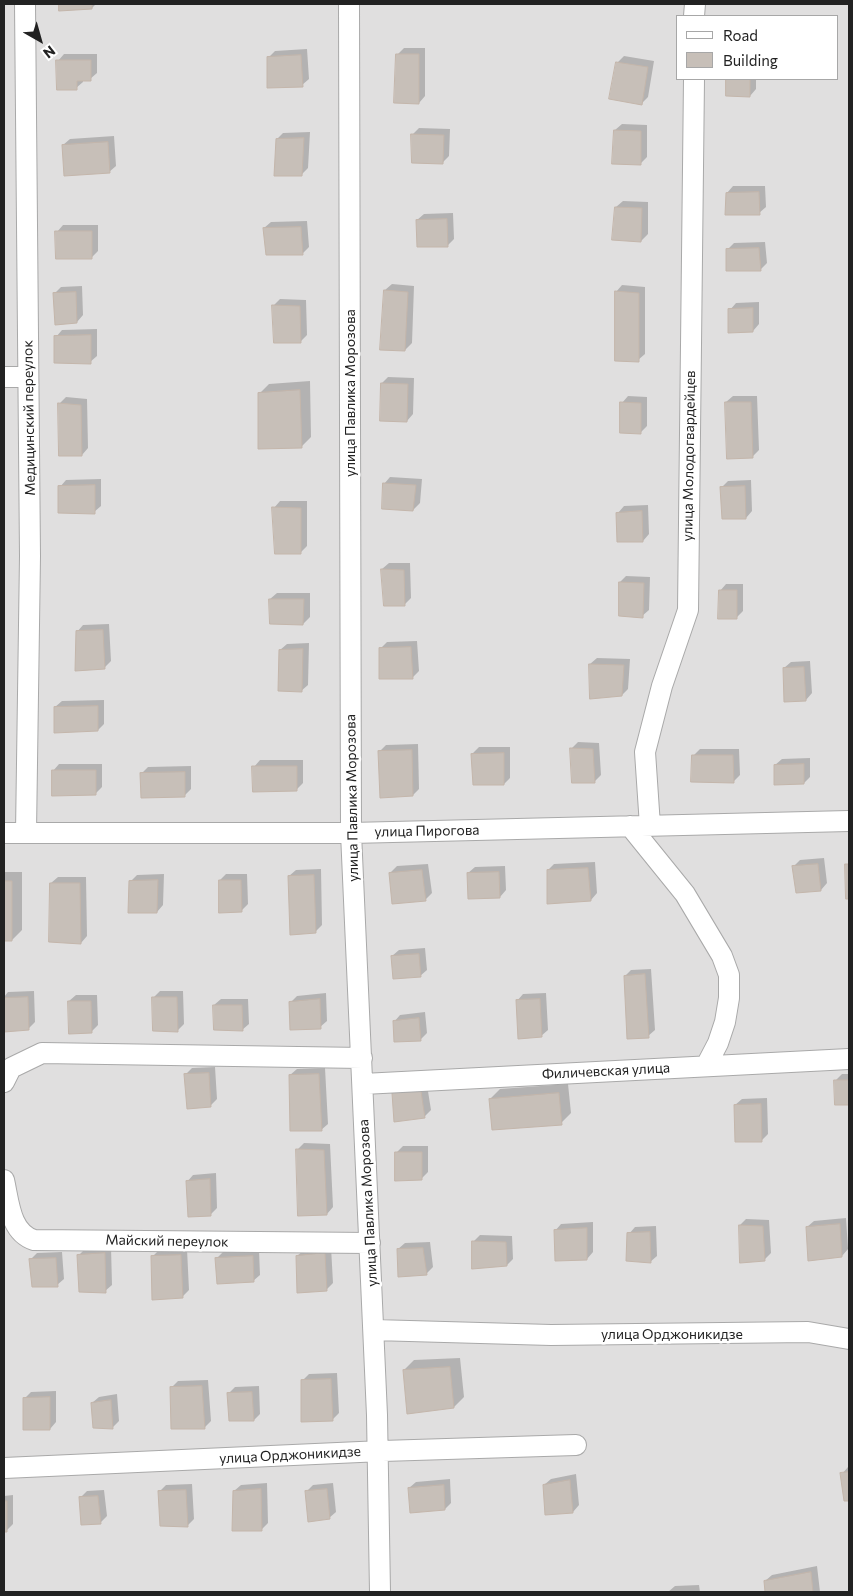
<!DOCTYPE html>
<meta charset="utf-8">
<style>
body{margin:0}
#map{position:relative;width:853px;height:1596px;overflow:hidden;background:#f2efe9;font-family:Commissioner,sans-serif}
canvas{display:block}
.frame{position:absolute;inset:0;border:5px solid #222;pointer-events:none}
.legend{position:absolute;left:676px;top:15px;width:162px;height:65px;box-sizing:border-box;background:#fff;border:1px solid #a7a7a7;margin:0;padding:6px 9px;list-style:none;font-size:15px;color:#222}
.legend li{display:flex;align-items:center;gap:10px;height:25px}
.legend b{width:25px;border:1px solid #a7a7a7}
.north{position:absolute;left:15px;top:15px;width:50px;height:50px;-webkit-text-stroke:4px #fff;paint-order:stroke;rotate:142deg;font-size:14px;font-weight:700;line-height:20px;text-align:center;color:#222}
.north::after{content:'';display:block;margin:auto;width:18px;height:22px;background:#222;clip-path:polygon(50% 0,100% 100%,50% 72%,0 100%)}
</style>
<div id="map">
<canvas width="853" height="1596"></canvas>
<div class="frame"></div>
<ul class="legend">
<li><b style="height:6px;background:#fff"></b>Road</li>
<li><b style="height:14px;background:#c7bfb8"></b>Building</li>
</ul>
<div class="north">N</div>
</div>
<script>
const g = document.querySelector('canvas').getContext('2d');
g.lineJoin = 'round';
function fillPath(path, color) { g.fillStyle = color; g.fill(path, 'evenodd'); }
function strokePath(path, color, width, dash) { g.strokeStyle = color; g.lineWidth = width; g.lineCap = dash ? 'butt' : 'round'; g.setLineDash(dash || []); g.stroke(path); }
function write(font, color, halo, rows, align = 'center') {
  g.font = font + ' Commissioner,sans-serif'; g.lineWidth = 5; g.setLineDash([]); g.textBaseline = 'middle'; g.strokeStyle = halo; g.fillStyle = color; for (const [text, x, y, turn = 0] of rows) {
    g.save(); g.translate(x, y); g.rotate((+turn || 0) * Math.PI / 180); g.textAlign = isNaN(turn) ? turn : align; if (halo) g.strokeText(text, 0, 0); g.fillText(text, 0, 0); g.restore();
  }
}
fillPath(new Path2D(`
 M4 4H849V1592H4ZM677 16H837V79H677Z`), '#e0dfdf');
fillPath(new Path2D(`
 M61 4H96L92 8 61 9Z
 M404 48H425V96L419 103 397 55Z
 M307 49 309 79 302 85 268 58 275 51Z
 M64 54H97V73L90 79H83V82L76 88 58 61Z
 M624 56 654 61 648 97 642 103 618 62Z
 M728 79H756V89L750 96 727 95Z
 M622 124 647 125V157L640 164 615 130Z
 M419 128 450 129 449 156 442 163 413 134Z
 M310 132 308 168 302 174 277 139 283 133Z
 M114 136 116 166 109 172 63 145 70 139Z
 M733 186H765L766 207 759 213 727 193Z
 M623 201 648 202V234L641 241 616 207Z
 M453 213 454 239 448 245 417 220 424 214Z
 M307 221 309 247 303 253 264 228 271 222Z
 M63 225H98V251L91 258 57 232Z
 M765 242 767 263 760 270 728 249 734 243Z
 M392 284 414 286 412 343 405 350 385 290Z
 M622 285 645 287V354L638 360 616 292Z
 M82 286 83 315 77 322 54 294 61 287Z
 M280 299 306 300 307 335 301 341 274 305Z
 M759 302V324L753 331 730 310 736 303Z
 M97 329V356L90 362 56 337 62 330Z
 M388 377 414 378 413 414 407 421 382 383Z
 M310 381 311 437 301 447 259 394 269 384Z
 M628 396 647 397V426L640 433 622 403Z
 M733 396H757L759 450 752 457 726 402Z
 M66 397 87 399 88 448 82 455 59 404Z
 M390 477 422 479 420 503 413 510 384 484Z
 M101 479V506L94 512 60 487 66 480Z
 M751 480 752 511 746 518 721 488 728 481Z
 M280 501H307V546L300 553 274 508Z
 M648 505 649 534 643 541 618 513 624 506Z
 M389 563H410L411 598 404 605 382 569Z
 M626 576 650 577 649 610 642 616 620 582Z
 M726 584H743V611L736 618 720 591Z
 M277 593H310V617L303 624 270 599Z
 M109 624 111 661 104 668 77 632 83 625Z
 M417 641 419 671 412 678 380 649 387 642Z
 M309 643 308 685 301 691 280 650 287 644Z
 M597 658 630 659 628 689 622 695 590 664Z
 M810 661 812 693 806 700 784 668 791 662Z
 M104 700V724L98 730 55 707 62 701Z
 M578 742 599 743 601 775 594 782 571 749Z
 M418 744 419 789 413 795 379 752 386 745Z
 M479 747H510V778L504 784 472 754Z
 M700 749H739L740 775 734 781 693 756Z
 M810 758V777L804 783 775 765 782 759Z
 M260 760H303V783L296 790 254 767Z
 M59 764H102V787L96 793 53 771Z
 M191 766V789L184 796 142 773 148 767Z
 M824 858 827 883 821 890 794 866 800 860Z
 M595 862 597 893 591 900 548 870 554 864Z
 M428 864 432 893 425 900 390 873 397 866Z
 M505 866 506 890 500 897 468 873 475 867Z
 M321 869 322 925 315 932 289 876 296 870Z
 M4 872H22V930L12 940H4Z
 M164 874 163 905 157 912 131 881 137 875Z
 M226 874H247L248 904 241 911 220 880Z
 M58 877H86L87 936 81 943 51 883Z
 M425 948 427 970 420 976 392 956 399 950Z
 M651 969 655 1030 648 1036 625 976 631 970Z
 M34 991 35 1022 29 1028 4 1031V997L8 992Z
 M160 991H183L184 1024 177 1031 154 997Z
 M326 993 327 1021 320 1027 290 1003 297 996Z
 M546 993 548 1030 541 1036 517 1001 523 994Z
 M76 995H97L98 1025 91 1032 69 1001Z
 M221 999H248L249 1024 242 1030 214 1005Z
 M425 1012 427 1033 420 1040 394 1022 400 1015Z
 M215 1067 217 1099 210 1106 185 1075 192 1068Z
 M325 1068 328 1124 321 1130 290 1075 297 1069Z
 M842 1074H849V1104H836L835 1081Z
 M568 1084 571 1113 561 1123 490 1099 500 1089Z
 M427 1085 431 1110 424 1117 393 1094 400 1087Z
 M767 1098 768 1134 761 1141 735 1105 742 1099Z
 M304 1143 330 1144 333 1207 327 1214 297 1150Z
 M403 1146H428V1172L421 1179 396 1153Z
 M216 1173 217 1208 211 1214 187 1182 193 1175Z
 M846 1218 848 1249 842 1256 807 1227 814 1221Z
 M746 1219 769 1220 771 1253 764 1260 740 1225Z
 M593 1222V1252L587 1259 555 1231 561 1224Z
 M656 1226 657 1256 650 1262 629 1234 635 1227Z
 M480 1235 512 1236 513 1259 507 1265 473 1242Z
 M430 1242 433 1267 426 1274 398 1249 405 1243Z
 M111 1247 112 1285 105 1291 78 1256 85 1249Z
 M331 1247 333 1283 326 1290 297 1256 304 1250Z
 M187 1249 189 1290 182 1297 152 1257 159 1250Z
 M259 1250 260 1275 253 1281 217 1258 223 1252Z
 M62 1252 64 1279 57 1285 30 1260 37 1253Z
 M460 1358 464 1397 454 1407 404 1370 414 1360Z
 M337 1373 339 1413 332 1420 302 1381 309 1374Z
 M208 1380 211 1421 204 1428 171 1388 178 1381Z
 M259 1386 260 1414 254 1420 228 1394 235 1387Z
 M56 1391V1422L50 1429 24 1399 31 1392Z
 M117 1394 119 1421 113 1427 92 1403 99 1397Z
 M848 1467 849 1500H845L842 1474Z
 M576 1474 579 1505 573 1512 544 1485 551 1479Z
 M450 1479 451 1503 445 1509 409 1488 416 1482Z
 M267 1483 268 1523 262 1529 234 1491 241 1485Z
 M333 1483 336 1512 329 1518 306 1492 313 1485Z
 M192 1484 194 1519 187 1526 159 1492 166 1485Z
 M104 1490 107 1516 100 1523 80 1498 87 1491Z
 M13 1495V1524L6 1531H4V1496Z
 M817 1566 820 1592H766L765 1581 772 1575Z
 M699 1585 700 1592H668L675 1586Z`), '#0003');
const building = new Path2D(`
 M59 4H92V9L59 11Z
 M396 54H419V104L394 103Z
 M301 55 303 87 267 88V57Z
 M56 60H91V81H77V90H57Z
 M616 62 648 67 642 105 609 99Z
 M726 79H750V97L726 96Z
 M614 130 641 131V165L612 164Z
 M411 134 444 135 443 164 412 163Z
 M304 138 302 176H274L276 139Z
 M108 142 110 173 64 176 62 145Z
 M759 192 760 215H725L726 193Z
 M615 207 642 208 641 242 612 240Z
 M447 219 448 247H417L416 220Z
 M301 227 303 255H266L263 228Z
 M55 231H92V259H56Z
 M759 248 761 271H726V249Z
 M384 290 408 292 405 351 380 350Z
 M615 291 639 293V362L615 361Z
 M76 292 77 323 55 325 53 293Z
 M272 305 300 306 301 343H274Z
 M753 308V332L728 333V309Z
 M91 335V364L54 363V336Z
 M381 383 408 384 407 422 380 421Z
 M300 390 302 448 258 449V393Z
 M620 402 641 403V434L620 433Z
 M725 402H751L753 458 727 459Z
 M58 403 81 405 82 456H59Z
 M383 483 416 485 413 511 382 509Z
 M95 485V514L58 513V486Z
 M745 486 746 519H722L720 487Z
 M272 507 301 508V554H275Z
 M642 511 643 542H617L616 513Z
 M381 569 404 570 405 606H384Z
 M619 582 644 583 643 618 619 616Z
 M719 590H737V619H718Z
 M269 599H304L303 625 270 624Z
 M103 630 105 669 75 671 76 631Z
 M411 647 413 679H379V648Z
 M303 649 302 692 278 691 279 650Z
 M589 664 624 665 622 696 590 699Z
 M804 667 806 701 784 702 783 668Z
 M98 706V731L54 733V707Z
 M570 748 593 749 595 783H572Z
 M412 750 413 796 380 798 378 751Z
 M504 753V785H473L471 754Z
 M692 755H733L734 783 691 782Z
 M804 764V784L774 785V765Z
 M252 766H297V791L253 792Z
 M52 770H96V795L52 796Z
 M185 772V797L141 798 140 773Z
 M818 864 821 891 796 893 792 866Z
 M845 864H849V899H846Z
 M588 868 591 901 547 904V870Z
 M422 870 426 901 392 904 389 873Z
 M499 872 500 898 468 899 467 873Z
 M314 875 316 933 290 935 288 876Z
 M158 880 157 913H128L129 881Z
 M219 880H241L242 912 219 913Z
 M4 881H12V941H4Z
 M50 883H80L81 944 49 942Z
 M419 954 421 977 393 979 391 956Z
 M645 974 649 1038 627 1039 624 976Z
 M28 997 29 1030 4 1032V998Z
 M152 997H177L178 1032 153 1031Z
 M320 999 321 1029 290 1030 289 1002Z
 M540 999 542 1037 518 1039 516 1000Z
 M68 1001H91L92 1033 69 1034Z
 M213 1005H242L243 1031 214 1030Z
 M419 1018 421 1041 394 1042 393 1021Z
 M209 1073 211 1107 187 1109 184 1074Z
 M319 1074 322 1131H290L289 1075Z
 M834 1080H849V1105H835Z
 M421 1091 425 1118 394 1122 392 1093Z
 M559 1093 562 1125 492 1130 489 1099Z
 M761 1104 762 1142H735L734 1105Z
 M296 1149 324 1150 327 1215 298 1216Z
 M395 1152H422V1180L395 1181Z
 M210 1179 211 1216 188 1217 186 1181Z
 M840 1224 842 1257 808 1261 806 1227Z
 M739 1225 763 1226 765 1261 740 1263Z
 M587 1228V1260L555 1261 554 1230Z
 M650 1232 651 1263 626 1261 627 1233Z
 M472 1241 506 1242 507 1266 472 1269Z
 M423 1248 427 1275 398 1277 397 1249Z
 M105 1253 106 1293 79 1292 77 1255Z
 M325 1253 327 1291 297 1293 296 1256Z
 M181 1255 183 1298 152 1300 151 1256Z
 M253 1256 254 1282 217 1284 215 1258Z
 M56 1258 58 1287H32L29 1259Z
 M450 1367 454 1408 407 1414 403 1370Z
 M331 1379 333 1421 301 1422V1380Z
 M202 1386 205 1429H171L170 1387Z
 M252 1392 254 1421H229L227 1393Z
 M50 1397V1430H23V1398Z
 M111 1400 113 1429 93 1428 91 1403Z
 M849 1472V1501H844L840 1473Z
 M570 1480 573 1513 545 1515 543 1485Z
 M444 1485 445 1510 410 1513 408 1488Z
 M261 1489 262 1531H232L233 1491Z
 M327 1489 330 1519 308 1522 305 1491Z
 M186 1490 188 1527 160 1526 158 1491Z
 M98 1496 101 1524 81 1525 79 1497Z
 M4 1501H7V1532H4Z
 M811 1572 813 1592H765L764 1581Z`);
fillPath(building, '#c7bfb8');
strokePath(building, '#c4b6ab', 1);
const minor = new Path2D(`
 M25 4 30 556 26 832
 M349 4 351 833 377 1415 380 1592
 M694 16 695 4
 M4 377H28
 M630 826 685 894 722 956 729 975V998L725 1022 718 1043 706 1066
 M650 826 645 752 662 686 688 610 694 79
 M4 833H351L849 821
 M4 1082 11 1068 42 1053 362 1058
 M363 1084 849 1059
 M4 1180C9 1202 10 1232 34 1240L370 1243
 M374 1330 551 1335 808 1332 849 1339
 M4 1468 382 1451 576 1445`);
strokePath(minor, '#a9a9a9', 22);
strokePath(minor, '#fff', 20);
write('14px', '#222', '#fff', [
 ["улица Павлика Морозова",350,393,-90],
 ["Медицинский переулок",29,418,-91],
 ["улица Молодогвардейцев",689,456,-89],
 ["улица Павлика Морозова",352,798,-91],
 ["улица Пирогова",427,831,-1],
 ["Филичевская улица",606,1071,-3],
 ["улица Павлика Морозова",368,1203,-93],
 ["Майский переулок",167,1241,1],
 ["улица Орджоникидзе",672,1334],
 ["улица Орджоникидзе",290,1455,-3]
]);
</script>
